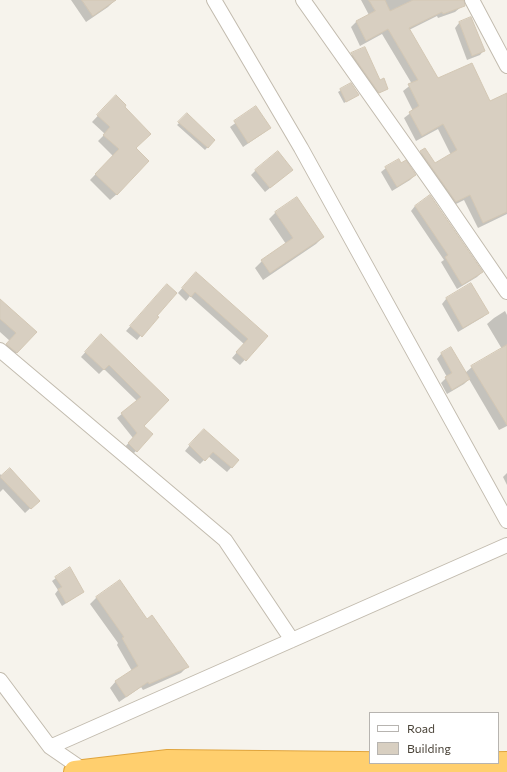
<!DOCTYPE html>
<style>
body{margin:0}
#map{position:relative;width:507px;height:772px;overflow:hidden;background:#f6f3ec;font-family:Commissioner,sans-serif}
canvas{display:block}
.legend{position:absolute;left:369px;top:712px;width:130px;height:52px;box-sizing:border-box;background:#fff;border:1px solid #b7b4b0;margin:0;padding:5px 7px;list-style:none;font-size:12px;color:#4b4439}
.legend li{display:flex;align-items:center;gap:8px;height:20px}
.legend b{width:20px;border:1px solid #b7b4b0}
</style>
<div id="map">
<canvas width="507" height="772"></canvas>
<ul class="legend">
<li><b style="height:5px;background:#fff"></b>Road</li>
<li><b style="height:11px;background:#d8cfc1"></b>Building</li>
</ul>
</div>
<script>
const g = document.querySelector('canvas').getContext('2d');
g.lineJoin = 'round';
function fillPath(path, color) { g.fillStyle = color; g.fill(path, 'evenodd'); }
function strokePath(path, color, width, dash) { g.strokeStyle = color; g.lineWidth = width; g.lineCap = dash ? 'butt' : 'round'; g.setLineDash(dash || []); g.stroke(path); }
fillPath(new Path2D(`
 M71 0H115L108 7 86 22Z
 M361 0H458L461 7 455 12 438 18 437 16 409 30 438 80 490 103 507 106V214L478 228 464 200 450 207 415 157 420 152 434 164 451 155 438 129 416 141 404 118 413 111 403 91 412 84 382 34 360 46 351 27 356 22 369 15Z
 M471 18 484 50 480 55 467 60 455 28 459 23Z
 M365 48 379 81 387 89 377 94 350 56Z
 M351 84 358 95 344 103 338 92Z
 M110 103 123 107 135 148 117 194 110 200 90 180 113 156 98 141 105 134 92 122Z
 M256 108 269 128 265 132 243 147 230 127Z
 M187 115 214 140 205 150 177 125Z
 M401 164 415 175 410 180 392 191 381 172 386 168Z
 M256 170 287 174 265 192 251 175Z
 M415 206 482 272 477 277 457 289 441 262 444 260 411 211Z
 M276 212 323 237 316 244 263 280 255 268 262 261 286 244 269 219Z
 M191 278 267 336 240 365 232 358 244 344 190 296 186 301 178 293Z
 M471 284 488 312 483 317 458 332 442 304 446 299Z
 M162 290 156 316 137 340 126 331Z
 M0 301 35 332 10 360 0 352 10 341 0 332Z
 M505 311 507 315V426L499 430 469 379 464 384 447 394 441 383 447 377 437 359 441 354 451 349 465 373 472 367 502 349 487 324 494 318Z
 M96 340 167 400 142 426 136 451 132 455 124 448 133 438 117 418 137 401 104 369 99 374 81 357Z
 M199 434 238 460 227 472 208 456 200 464 185 451Z
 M507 473V485L503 477Z
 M0 474 2 476 38 501 25 513 3 489 0 492Z
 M56 578 83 592 62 606 55 594 58 590 52 581Z
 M120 581 147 620 187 667 181 673 143 690 141 687 119 702 110 688 116 681 132 671 117 645 118 643 90 604 96 598Z`), '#0003');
const building = new Path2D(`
 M82 0H116L93 16Z
 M369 0H385L390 11 413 0H464L465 6 443 14 442 12 409 28 438 78 472 63 490 101 507 93V212L483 223 470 195 456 202 420 151 425 148 435 163 457 150 443 124 422 136 409 112 419 106 408 84 418 80 388 29 366 41 356 21 375 11Z
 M471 17 485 51 472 56 459 22Z
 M365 47 380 80 384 78 388 89 379 93 351 53Z
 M351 83 359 95 346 102 340 89Z
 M116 95 126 105 125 107 151 134 136 148 149 161 117 195 95 174 119 149 103 135 110 127 97 115Z
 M256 106 271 128 248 143 234 121Z
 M187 113 215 140 208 148 178 122Z
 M278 151 293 170 270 188 255 170Z
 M399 159 401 163 406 160 416 175 397 187 385 167Z
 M430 195 483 272 462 285 445 257 448 255 415 206Z
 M297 197 324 237 270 273 261 260 293 238 275 212Z
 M196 272 268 336 246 361 236 352 248 339 195 292 191 297 182 288Z
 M471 283 489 313 463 328 446 298Z
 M167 284 177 293 157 316 159 317 142 337 130 326Z
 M0 299 37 332 17 353 6 344 16 333 0 319Z
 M101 334 169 400 144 426 153 434 137 452 128 443 137 433 121 413 141 397 109 365 104 370 85 352Z
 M507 345V425L471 366Z
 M451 347 470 379 452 390 445 377 452 373 441 353Z
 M204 429 239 460 232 468 213 452 205 461 189 445Z
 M10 468 40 501 31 509 0 477Z
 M70 567 84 592 66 603 58 589 62 587 55 577Z
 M120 580 147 619 152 615 189 667 149 684 148 682 126 697 115 681 138 666 122 638 124 637 96 597Z`);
fillPath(building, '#d8cfc1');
strokePath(building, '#d3c7b4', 1);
const street = new Path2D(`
 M214 0 301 148 507 521
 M303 0 442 197 507 292
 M472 0 507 66
 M0 350 225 540 292 640
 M0 680 50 747 85 771
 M50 747 507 545`);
const highway = new Path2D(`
 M75 772 168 761 452 764 507 763`);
strokePath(street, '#c2bbae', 16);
strokePath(highway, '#e0a43c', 24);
strokePath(street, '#fff', 14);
strokePath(highway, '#ffcf6e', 22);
</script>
